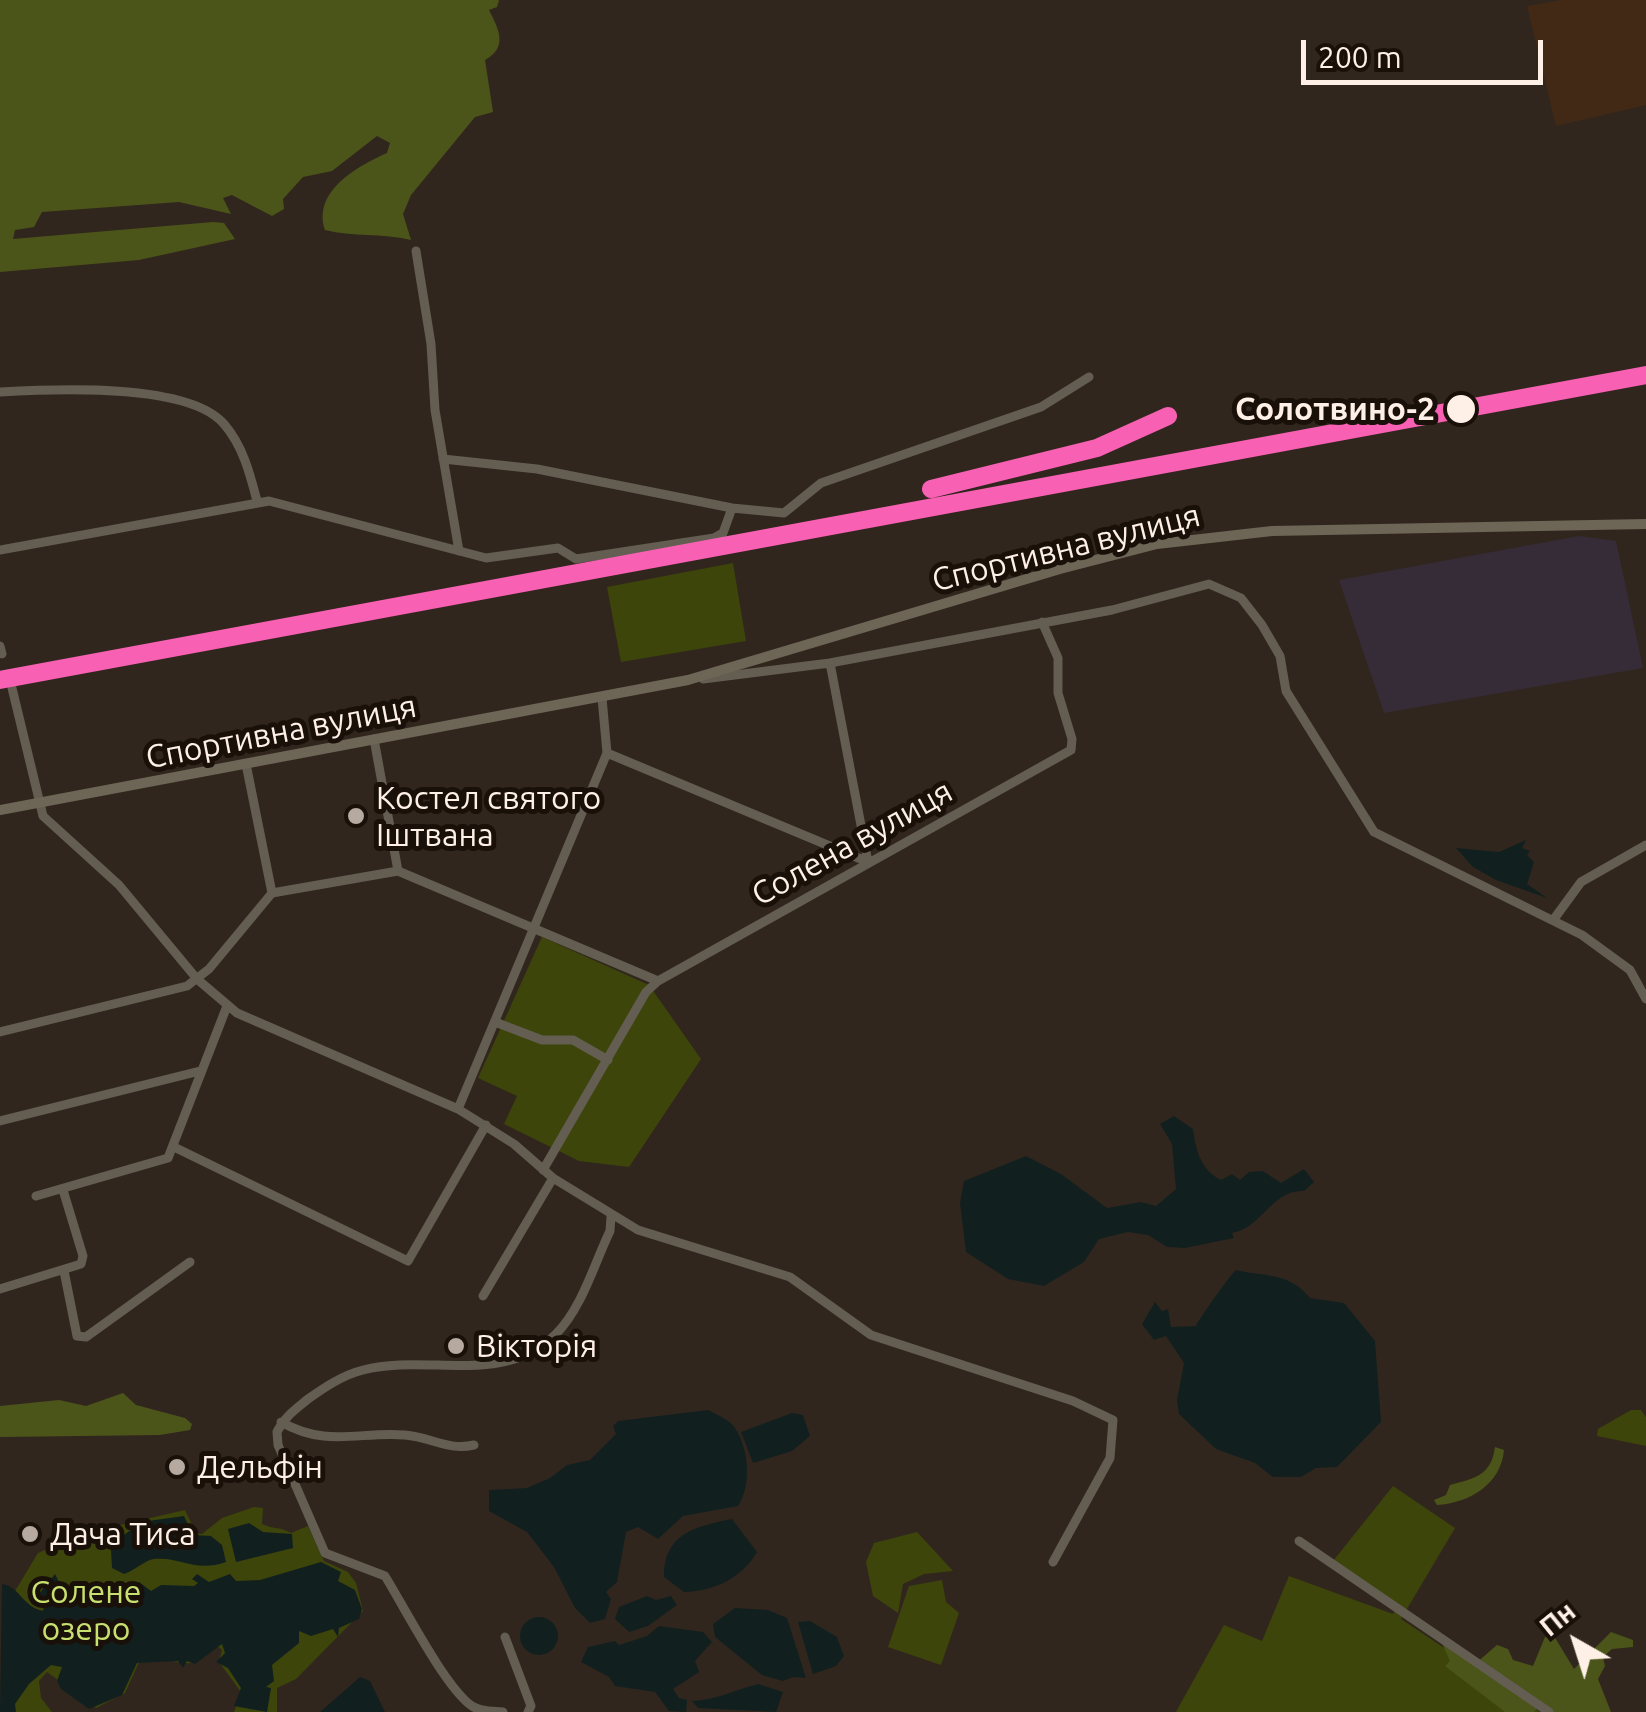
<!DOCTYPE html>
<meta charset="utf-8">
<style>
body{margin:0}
#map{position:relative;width:1646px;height:1712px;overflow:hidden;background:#31261d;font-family:Ubuntu,sans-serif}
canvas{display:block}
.north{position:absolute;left:1526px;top:1592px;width:100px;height:100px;-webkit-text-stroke:8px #191009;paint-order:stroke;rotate:321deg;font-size:28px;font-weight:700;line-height:40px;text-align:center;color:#fef0e6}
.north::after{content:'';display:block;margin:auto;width:35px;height:45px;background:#fef0e6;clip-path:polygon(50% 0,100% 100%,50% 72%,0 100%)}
.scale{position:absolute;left:1301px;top:40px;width:242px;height:45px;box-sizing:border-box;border:5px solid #fef0e6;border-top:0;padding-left:12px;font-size:30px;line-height:35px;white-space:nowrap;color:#fef0e6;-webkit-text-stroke:8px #191009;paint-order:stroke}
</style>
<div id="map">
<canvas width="1646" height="1712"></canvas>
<div class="north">Пн</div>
<div class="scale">200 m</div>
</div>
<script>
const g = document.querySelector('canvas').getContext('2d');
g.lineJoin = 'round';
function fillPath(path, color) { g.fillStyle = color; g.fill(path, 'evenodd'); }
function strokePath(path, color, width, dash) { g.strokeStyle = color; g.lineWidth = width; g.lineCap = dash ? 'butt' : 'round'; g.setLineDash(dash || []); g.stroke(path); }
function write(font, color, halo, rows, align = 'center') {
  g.font = font + ' Ubuntu,sans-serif'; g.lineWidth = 10; g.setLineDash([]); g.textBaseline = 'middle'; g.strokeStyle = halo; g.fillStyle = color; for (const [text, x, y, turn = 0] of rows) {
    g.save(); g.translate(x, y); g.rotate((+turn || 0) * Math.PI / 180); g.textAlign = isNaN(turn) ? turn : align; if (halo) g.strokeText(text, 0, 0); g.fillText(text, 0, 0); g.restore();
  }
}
fillPath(new Path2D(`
 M1579 536 1616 541 1643 668 1384 713 1339 580Z`), '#362c38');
fillPath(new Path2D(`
 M1561 0H1646V105L1556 126 1527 6Z`), '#412916');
fillPath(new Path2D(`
 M733 563 746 641 621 662 607 587Z
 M542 937 649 985 701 1059 629 1167 579 1161 504 1124 517 1096 478 1078Z
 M1631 1410H1641L1646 1417V1446L1597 1436 1598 1429Z
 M1393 1486 1455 1528 1401 1619 1540 1712H1176L1224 1625 1262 1641 1289 1576 1393 1614 1397 1606 1333 1561Z
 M254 1507 263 1508 262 1524C272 1529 281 1527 291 1533L308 1526 324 1561 348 1572 356 1583 363 1611 296 1679 277 1688V1712H234L241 1692 219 1662 222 1650 217 1646C181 1680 182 1652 140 1660L125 1693 96 1708 47 1672 39 1681 41 1698 52 1712H0L12 1596 38 1553 81 1534 185 1510 196 1533 202 1534 222 1518Z
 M917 1532 953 1571 924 1574 903 1584 898 1613 873 1596 866 1562 874 1543Z
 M942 1580 946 1602 959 1613 941 1665 888 1647 909 1586Z`), '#3d450b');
fillPath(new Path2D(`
 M0 0H499L497 7 489 10C498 28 509 47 485 60L493 112 475 117 411 195 403 214 411 240C382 233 353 237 325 230 312 191 358 166 387 153L390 143 377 136 332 171 303 177 283 199 284 209 272 216 232 195 223 198 231 214 179 202 42 212 34 227 15 230 13 239 213 222 224 223 235 239 139 260 0 272Z
 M123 1393 136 1405 185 1418 192 1424 190 1430 160 1435 0 1437V1406L59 1400 86 1406Z
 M1495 1447 1504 1450C1501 1484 1470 1503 1437 1505L1434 1500 1446 1495 1450 1485C1475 1478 1491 1476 1495 1447Z
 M1611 1632 1633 1640V1647L1612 1649 1603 1657 1605 1666 1598 1679 1611 1712H1552L1542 1703 1534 1712H1505L1445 1666 1450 1661 1442 1643 1475 1664 1497 1645 1508 1649 1513 1660 1533 1666 1545 1637 1554 1636 1574 1669Z`), '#4b551a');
fillPath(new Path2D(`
 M1526 840 1522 848 1530 851 1527 855 1534 862 1527 884 1547 898 1496 880 1473 867 1456 848 1499 852Z
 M1174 1116 1193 1129C1196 1151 1201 1170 1221 1180L1232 1174 1240 1180 1249 1172 1263 1171 1281 1183 1304 1169 1314 1182 1304 1191C1272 1189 1262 1228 1232 1233L1234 1238 1185 1248 1167 1247 1148 1235 1128 1232 1099 1239 1084 1262 1044 1286 1008 1279 966 1252 960 1203 964 1181 1026 1156 1061 1174 1107 1208 1141 1202 1156 1206 1176 1189 1172 1144 1160 1124Z
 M1236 1270C1266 1277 1289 1272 1310 1298L1344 1303 1375 1341 1381 1422 1337 1467 1316 1468 1301 1477H1273L1255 1463 1216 1449 1179 1414 1177 1400 1184 1363 1166 1336 1154 1340 1142 1324 1155 1302 1162 1311 1168 1309 1171 1327 1196 1326C1198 1320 1231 1274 1236 1270Z
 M708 1410C717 1415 729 1419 735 1428 749 1449 752 1485 738 1506L683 1516 658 1539 638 1527 626 1532 617 1582 606 1592 611 1599 605 1619 590 1623 575 1608 554 1567 527 1532 489 1511V1490L527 1488 550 1478 567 1465 590 1460 616 1434 613 1426 618 1421Z
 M792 1413 803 1415 810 1436 792 1451 753 1463 741 1432Z
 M184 1516 193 1535 211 1536 222 1545 226 1562C195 1573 179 1556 154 1559 145 1560 134 1571 124 1574L112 1568 110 1534 124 1535 141 1522Z
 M732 1519 757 1552C742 1578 715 1591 684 1592L664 1577C663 1534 696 1526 732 1519Z
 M249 1523 263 1532 292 1534 293 1548 236 1562 228 1529Z
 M321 1562 341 1572 338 1581 355 1590 362 1609 359 1619 339 1628 338 1637 333 1629 311 1636 299 1631V1643L272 1665 274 1681 266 1687 271 1688 267 1712 234 1706 241 1688 228 1668 216 1662 225 1653 222 1644 195 1664 187 1661 183 1668 178 1661 137 1663 122 1695 89 1709 61 1689 57 1681 62 1667 51 1665 29 1684 15 1704 16 1712H0L2 1584C19 1586 23 1607 43 1611L45 1601 38 1595 55 1574 64 1592 110 1583 119 1586 130 1581 132 1586 139 1582 151 1591 161 1585 194 1586 198 1583 192 1579 197 1574 209 1582 230 1574 236 1581 260 1580Z
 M647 1596 656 1600 671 1596 677 1605 648 1626 629 1632 615 1619 619 1607Z
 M735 1608 768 1610 787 1618 806 1678 793 1677 783 1681 762 1675 715 1637 713 1624Z
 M520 1636a19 19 0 1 1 38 0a19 19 0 1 1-38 0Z
 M810 1621 837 1637 844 1656 836 1666 813 1674 798 1622Z
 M659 1626 703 1632 712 1642 695 1661 699 1672 673 1689 679 1698 687 1700 686 1712 669 1711 655 1692 615 1686 609 1677 581 1662 588 1647 615 1641 619 1645 647 1636Z
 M360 1677 370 1681 385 1712H320Z
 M758 1684 783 1692 776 1712 698 1708 692 1701C717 1700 734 1690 758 1684Z`), '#11201f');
strokePath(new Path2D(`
 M416 251 431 344 435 410 459 551
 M0 392C52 389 188 382 224 424 243 446 250 474 257 501
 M443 459 537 469 732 508 784 513 821 483 1041 407 1089 377
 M0 550 269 501 486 558 558 548 576 559 714 538 723 533 732 508
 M0 646 2 654
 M830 663 868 862
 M703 679 830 663 1112 610 1209 584 1241 598 1262 625 1280 656 1286 691 1374 832 1582 935 1630 970 1646 999
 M12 688 43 816 119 885 197 979 237 1013 458 1109 514 1144 553 1178 638 1230 790 1277 871 1335 1073 1401 1113 1420 1110 1458 1053 1562
 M374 739 398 871
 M607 753 868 862
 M246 764 272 893
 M1554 919 1581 882 1646 845
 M495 1022 542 1040H573L608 1060
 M0 1032 187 986 209 969 272 893 398 871 658 981 1071 750 1072 739 1058 693V658L1042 622
 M458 1109 607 753 602 698
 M0 1121 200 1071
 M174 1147 408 1261 486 1125
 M543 1170 646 992 658 981
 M36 1196 168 1158 227 1006
 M64 1271 77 1336 86 1337 190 1262
 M0 1289 81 1264 83 1256 63 1190
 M483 1296 553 1178
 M281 1422C327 1448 360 1431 405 1435 431 1437 448 1451 474 1445
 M1299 1541 1549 1712
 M505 1637 531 1706 528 1712
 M503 1712C493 1711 481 1712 472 1706 446 1689 403 1605 385 1576L325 1553 278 1445 277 1432C284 1417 296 1409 308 1399 325 1387 343 1375 363 1370 427 1353 503 1387 556 1334 582 1308 594 1264 610 1231L611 1217`), '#635d52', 9);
strokePath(new Path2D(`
 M0 810 688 680 1060 569 1157 544 1272 531 1646 524`), '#6d6656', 10);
strokePath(new Path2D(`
 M931 489 1097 448 1168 416
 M0 680 1646 375`), '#f860b3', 18);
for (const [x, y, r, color] of [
 [1461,409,16,"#fef0e6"],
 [356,816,10,"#b6a9a0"],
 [456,1346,10,"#b6a9a0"],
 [177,1467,10,"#b6a9a0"],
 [30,1534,10,"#b6a9a0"]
]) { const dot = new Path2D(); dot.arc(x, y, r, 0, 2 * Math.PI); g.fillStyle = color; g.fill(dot); strokePath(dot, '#191009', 4); }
write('bold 32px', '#fef0e6', '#191009', [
 ["Солотвино-2",1435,409]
], 'right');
write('32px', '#fef0e6', '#191009', [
 ["Спортивна вулиця",1066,548,-14],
 ["Спортивна вулиця",281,732,-11],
 ["Солена вулиця",852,843,-29]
]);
write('32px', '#fef0e6', '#191009', [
 ["Костел святого",376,798],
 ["Іштвана",376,835],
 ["Вікторія",476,1346],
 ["Дельфін",197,1467],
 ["Дача Тиса",50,1534]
], 'left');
write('32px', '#c8e06f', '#191009', [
 ["Солене",86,1592],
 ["озеро",86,1629]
]);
</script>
